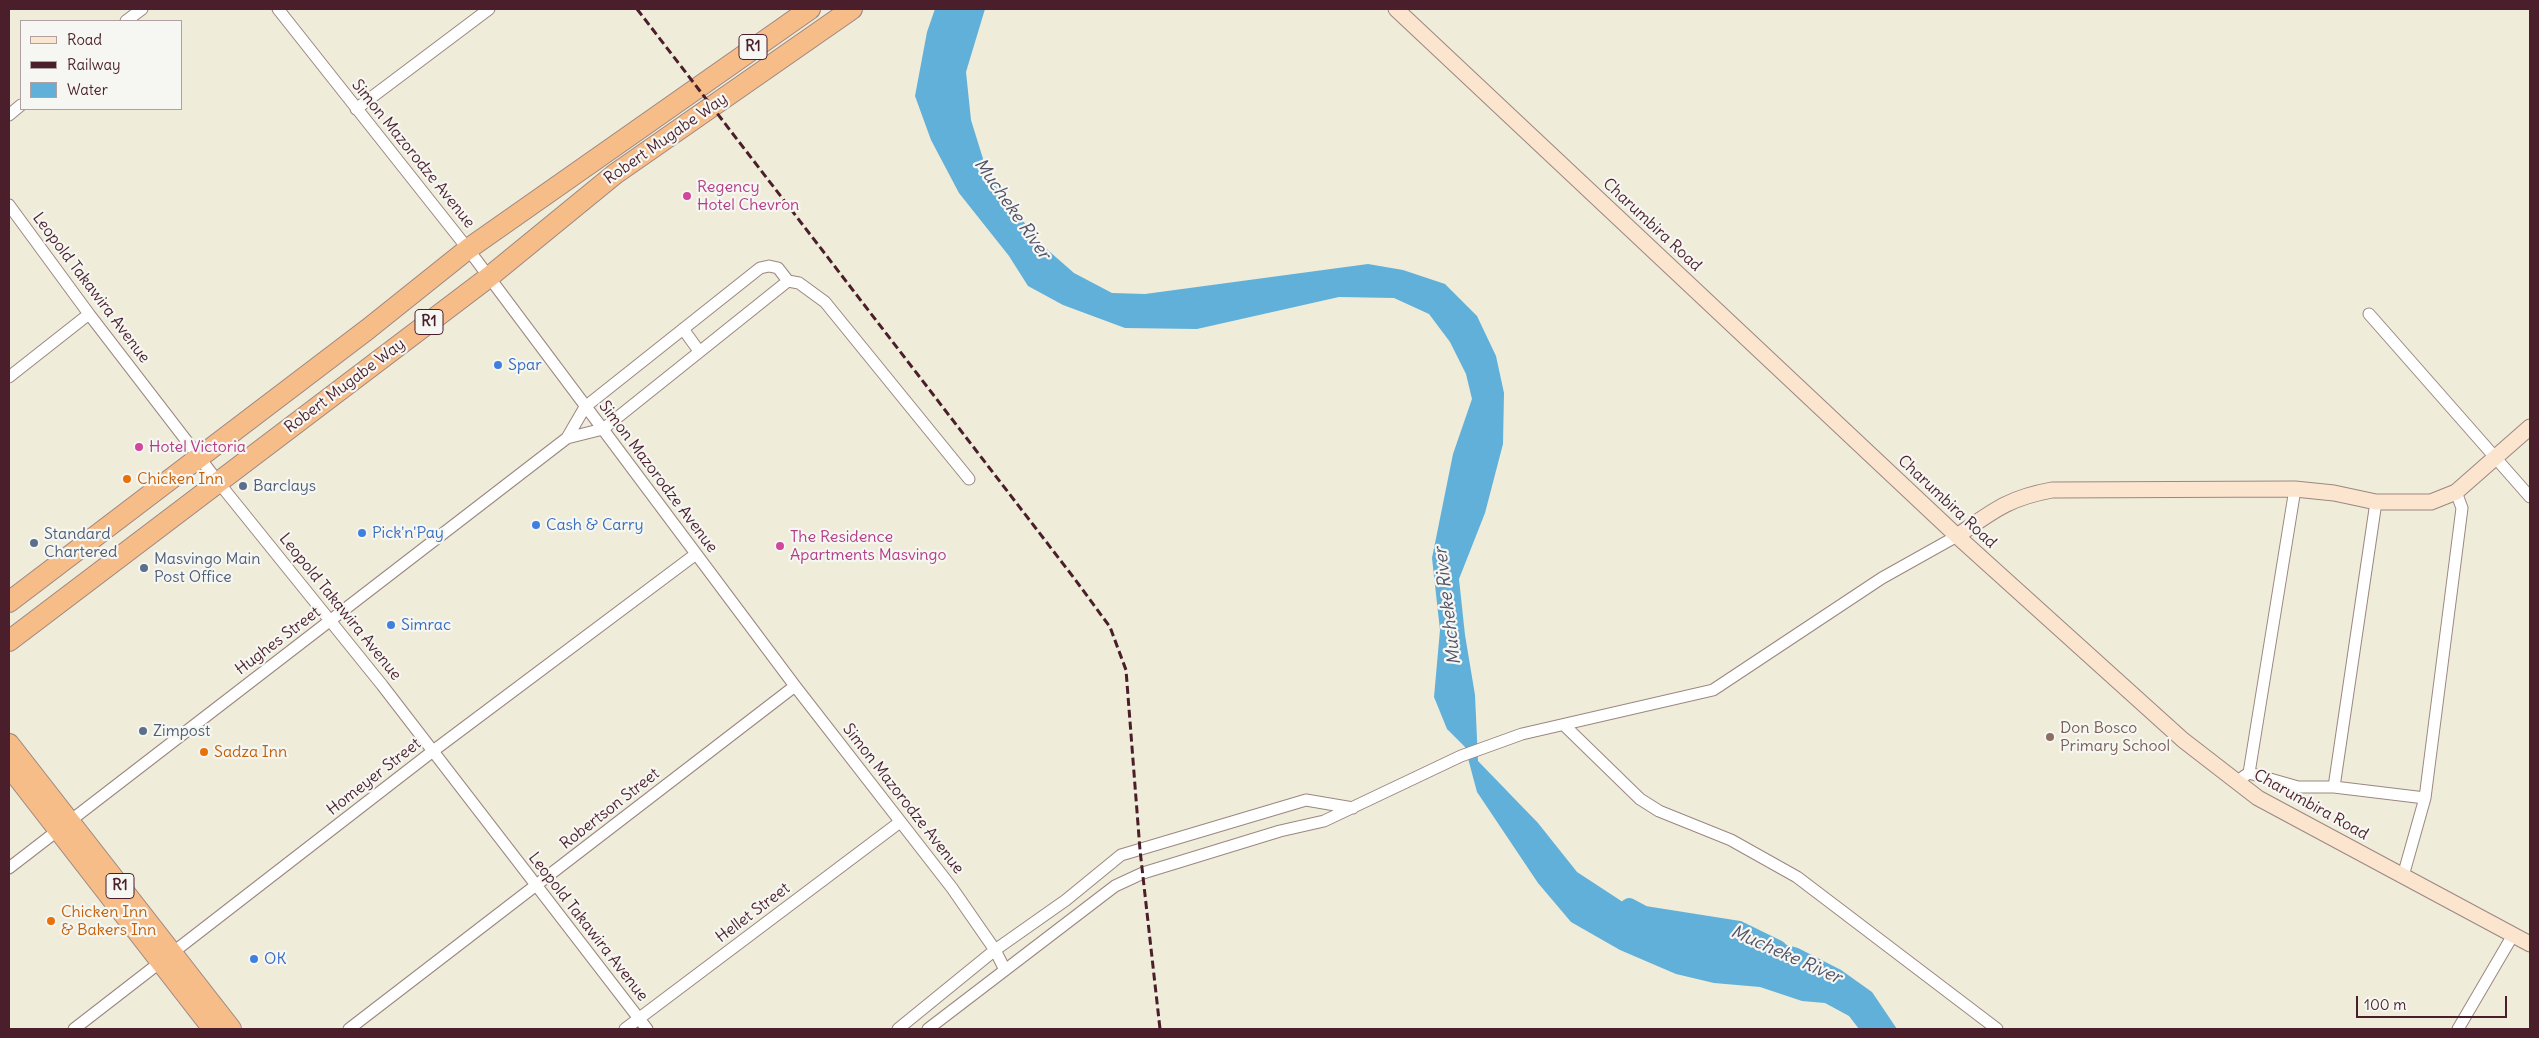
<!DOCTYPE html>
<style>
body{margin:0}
#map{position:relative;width:2539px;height:1038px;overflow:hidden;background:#efecd9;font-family:Delius,sans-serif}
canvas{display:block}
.frame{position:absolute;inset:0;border:10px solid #4a1f2b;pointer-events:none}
.legend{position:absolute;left:20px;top:20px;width:162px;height:90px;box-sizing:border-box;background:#f6f6f2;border:1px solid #b1a0a2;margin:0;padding:6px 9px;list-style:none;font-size:15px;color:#4a1f2b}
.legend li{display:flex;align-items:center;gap:10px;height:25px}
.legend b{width:25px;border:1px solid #b1a0a2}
.scale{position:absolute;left:2356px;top:996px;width:151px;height:22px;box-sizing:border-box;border:2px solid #4a1f2b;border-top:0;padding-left:6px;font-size:15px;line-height:18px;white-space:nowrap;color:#4a1f2b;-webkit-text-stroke:4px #f6f6f2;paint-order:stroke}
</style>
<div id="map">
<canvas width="2539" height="1038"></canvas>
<div class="frame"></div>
<ul class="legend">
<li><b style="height:6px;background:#fce5cf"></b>Road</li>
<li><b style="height:6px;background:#4a1f2b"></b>Railway</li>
<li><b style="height:14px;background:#60b0da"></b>Water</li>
</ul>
<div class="scale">100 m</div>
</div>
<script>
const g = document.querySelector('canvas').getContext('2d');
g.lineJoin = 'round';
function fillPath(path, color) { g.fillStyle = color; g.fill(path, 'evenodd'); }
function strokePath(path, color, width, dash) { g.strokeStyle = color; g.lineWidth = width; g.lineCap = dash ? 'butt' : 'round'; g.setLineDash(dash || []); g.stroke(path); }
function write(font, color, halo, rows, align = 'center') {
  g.font = font + ' Delius,sans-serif'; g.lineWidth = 4.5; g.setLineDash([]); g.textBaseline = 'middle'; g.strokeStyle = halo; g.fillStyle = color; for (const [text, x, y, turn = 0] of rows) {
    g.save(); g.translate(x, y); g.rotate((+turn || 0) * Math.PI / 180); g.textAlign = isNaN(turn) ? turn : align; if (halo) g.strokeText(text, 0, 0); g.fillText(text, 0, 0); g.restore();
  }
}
fillPath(new Path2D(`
 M935 9H985L966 72 971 120 989 178 1042 245 1074 273 1112 293 1145 294 1368 264 1403 270 1445 284 1477 316 1496 356 1504 393 1503 444 1485 513 1459 579 1465 635 1475 695 1478 761 1538 823 1577 872 1632 908 1675 925 1726 935 1773 941 1798 948 1841 970 1872 992 1897 1029H1859L1849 1016 1825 1003 1802 1001 1760 987 1714 983 1676 974 1620 950 1571 922 1538 883 1477 792 1465 747 1447 729 1434 697 1440 630 1432 558 1453 454 1472 399 1466 374 1450 342 1429 314 1394 298 1339 297 1197 329 1125 328 1063 305 1028 286 1009 256 959 193 931 140 915 96 927 32Z`), '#60b0da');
strokePath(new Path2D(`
 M1629 907 1644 915 1739 930 1778 949`), '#60b0da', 18);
const street = new Path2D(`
 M278 9 468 249 795 686 952 888 995 950 1005 970
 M126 21 142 9
 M356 109 489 9
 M9 115 21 105
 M9 205 89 314 219 483 382 685 647 1029
 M2369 314 2530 497
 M683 329 699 351
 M9 377 89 314
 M567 438 603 429 788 281
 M2376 502 2334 787 2425 798
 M1564 725 1640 799 1659 811 1731 840 1797 877 1997 1029
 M2249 773 2295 489
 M2243 777 2249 773 2298 787H2334
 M9 868 567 438 585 407 760 268 769 266 778 268 788 281 799 283 825 302 969 479
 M2403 876 2425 798 2462 508 2456 492
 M74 1029 433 751 696 554
 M349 1029 795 686
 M625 1029 900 822
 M898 1029 995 950 1066 900 1121 855 1306 800 1353 808
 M928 1029 1115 886 1143 873 1280 831 1324 821 1461 756 1522 734 1713 690 1882 578 1957 536
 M2458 1029 2513 935`);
const secondary = new Path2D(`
 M1396 9 1957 536 2183 740 2258 798 2530 944
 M1957 536C1993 511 2008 498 2052 490L2295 489 2334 493 2376 502H2431L2456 492 2530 427`);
const highway = new Path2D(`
 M9 602 368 329 468 249 810 9
 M9 641 489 277 615 174 852 9
 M9 744 231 1029
 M9 766 213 1029`);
strokePath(street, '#9c8682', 13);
strokePath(secondary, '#9c8682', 17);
strokePath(highway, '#9c8682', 22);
strokePath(street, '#fff', 11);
strokePath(secondary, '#fce5cf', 15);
strokePath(highway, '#f7bd88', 20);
strokePath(new Path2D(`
 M637 9 1074 578 1110 627 1126 670 1140 850 1160 1029`), '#4a1f2b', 3, [8, 4]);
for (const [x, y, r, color] of [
 [687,196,5,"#d1479c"],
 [498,365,5,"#3f7fe0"],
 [139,447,5,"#d1479c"],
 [127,479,5,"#e8710a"],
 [243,486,5,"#5c6f8a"],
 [536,525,5,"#3f7fe0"],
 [362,533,5,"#3f7fe0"],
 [34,543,5,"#5c6f8a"],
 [780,546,5,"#d1479c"],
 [144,568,5,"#5c6f8a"],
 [391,625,5,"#3f7fe0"],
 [143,731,5,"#5c6f8a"],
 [2050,737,5,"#8d6e63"],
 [204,752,5,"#e8710a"],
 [51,921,5,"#e8710a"],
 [254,959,5,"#3f7fe0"]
]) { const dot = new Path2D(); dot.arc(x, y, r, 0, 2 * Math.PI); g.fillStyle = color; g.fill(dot); strokePath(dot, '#f6f6f2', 2); }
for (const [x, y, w] of [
 [753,47,28],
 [429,322,28],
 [120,886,28]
]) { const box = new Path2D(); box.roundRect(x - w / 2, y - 12.5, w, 25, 4); g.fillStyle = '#f6f6f2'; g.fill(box); strokePath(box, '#4a1f2b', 1); }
write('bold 15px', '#4a1f2b', null, [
 ["R1",753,47],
 ["R1",429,322],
 ["R1",120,886]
]);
write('16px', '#4a1f2b', '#f6f6f2', [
 ["Robert Mugabe Way",666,139,-35],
 ["Simon Mazorodze Avenue",413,154,51],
 ["Charumbira Road",1652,225,43],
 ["Leopold Takawira Avenue",91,288,53],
 ["Robert Mugabe Way",345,386,-37],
 ["Simon Mazorodze Avenue",658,477,53],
 ["Charumbira Road",1947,502,43],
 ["Leopold Takawira Avenue",340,607,51],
 ["Hughes Street",278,641,-37],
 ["Homeyer Street",374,777,-38],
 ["Simon Mazorodze Avenue",903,799,52],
 ["Charumbira Road",2311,805,29],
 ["Robertson Street",610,809,-38],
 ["Hellet Street",753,913,-37],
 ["Leopold Takawira Avenue",588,927,52]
]);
write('16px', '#b23c85', '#f6f6f2', [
 ["Regency",697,187],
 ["Hotel Chevron",697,205],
 ["Hotel Victoria",149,447],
 ["The Residence",790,537],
 ["Apartments Masvingo",790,555]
], 'left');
write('16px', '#366cbe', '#f6f6f2', [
 ["Spar",508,365],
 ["Cash & Carry",546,525],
 ["Pick'n'Pay",372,533],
 ["Simrac",401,625],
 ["OK",264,959]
], 'left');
write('16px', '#c56008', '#f6f6f2', [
 ["Chicken Inn",137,479],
 ["Sadza Inn",214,752],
 ["Chicken Inn",61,912],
 ["& Bakers Inn",61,930]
], 'left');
write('16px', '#4e5e75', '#f6f6f2', [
 ["Barclays",253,486],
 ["Standard",44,534],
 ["Chartered",44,552],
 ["Masvingo Main",154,559],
 ["Post Office",154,577],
 ["Zimpost",153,731]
], 'left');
write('16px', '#785e54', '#f6f6f2', [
 ["Don Bosco",2060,728],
 ["Primary School",2060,746]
], 'left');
write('italic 18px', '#525268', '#f6f6f2', [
 ["Mucheke River",1012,209,55],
 ["Mucheke River",1448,606,-97],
 ["Mucheke River",1786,955,24]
]);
</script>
